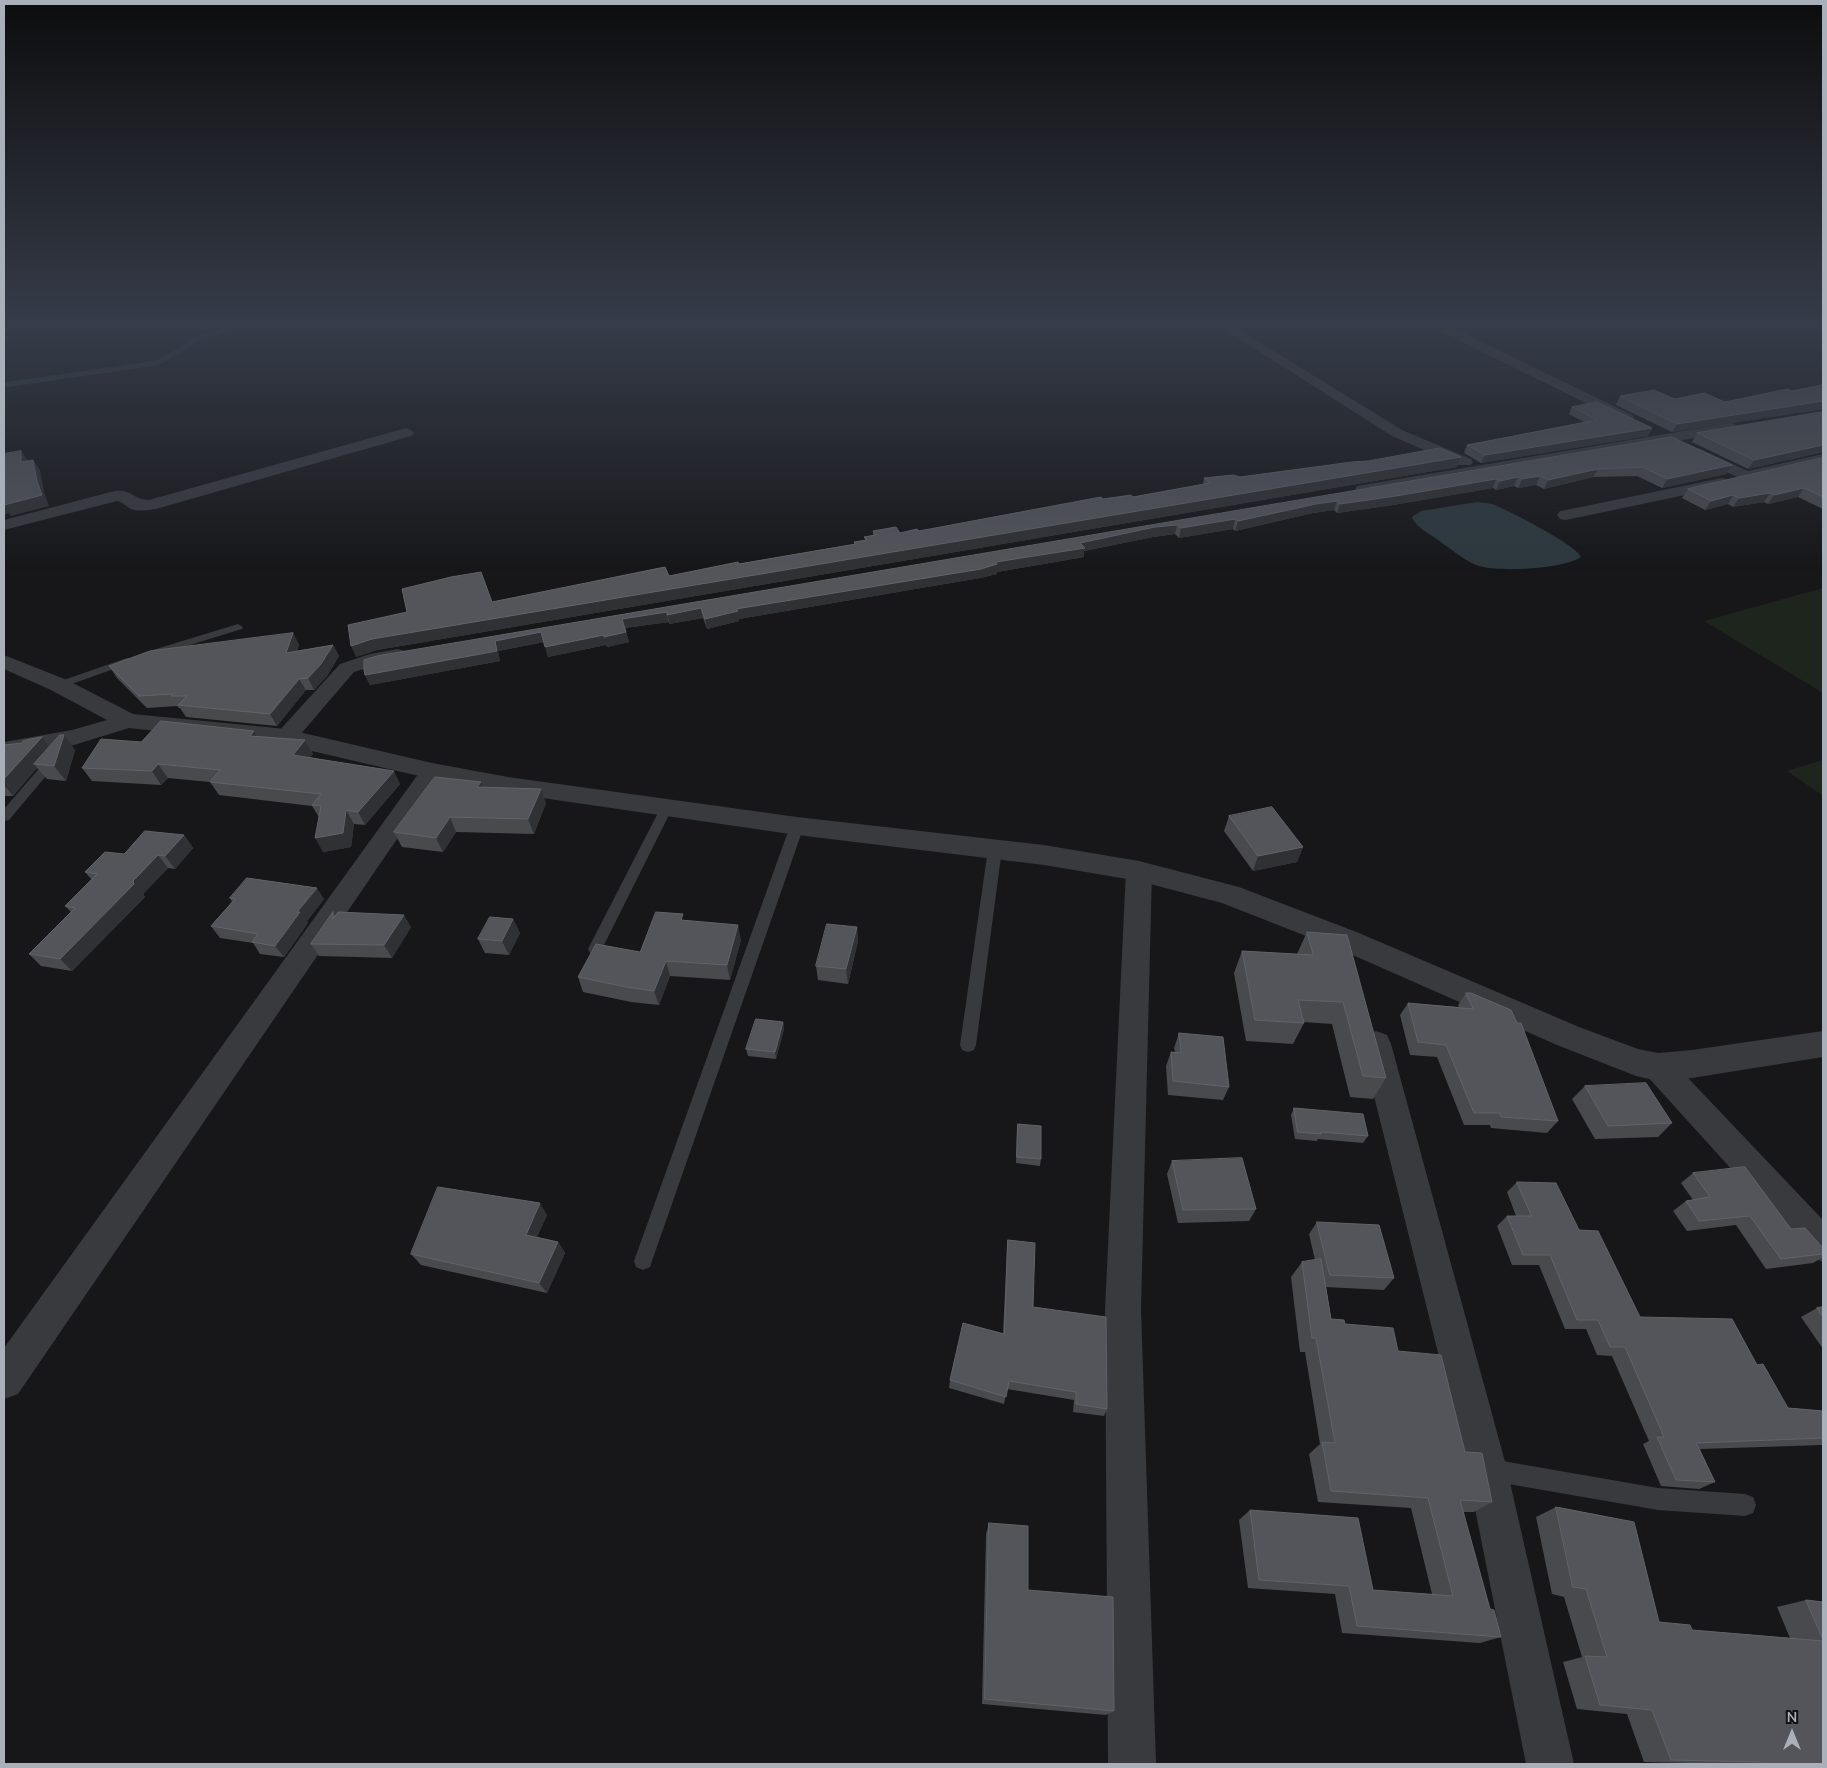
<!DOCTYPE html>
<style>
body{margin:0}
#map{position:relative;width:1827px;height:1768px;overflow:hidden;background:#171719;font-family:"Nunito Sans",sans-serif}
canvas{display:block}
.frame{position:absolute;inset:0;border:5px solid #a9b0ba;pointer-events:none}
.north{position:absolute;left:1767px;top:1708px;width:50px;height:50px;-webkit-text-stroke:4px #121214;paint-order:stroke;rotate:0deg;font-size:14px;font-weight:700;line-height:20px;text-align:center;color:#a9b0ba}
.north::after{content:'';display:block;margin:auto;width:18px;height:22px;background:#a9b0ba;clip-path:polygon(50% 0,100% 100%,50% 72%,0 100%)}
</style>
<div id="map">
<canvas width="1827" height="1768"></canvas>
<div class="frame"></div>
<div class="north">N</div>
</div>
<script>
const g = document.querySelector('canvas').getContext('2d');
g.lineJoin = 'round';
function fillPath(path, color) { g.fillStyle = color; g.fill(path, 'evenodd'); }
function strokePath(path, color, width, dash) { g.strokeStyle = color; g.lineWidth = width; g.lineCap = dash ? 'butt' : 'round'; g.setLineDash(dash || []); g.stroke(path); }
fillPath(new Path2D(`
 M1823 588V693L1704 621Z
 M1823 760V796L1787 771Z`), '#1d251d');
fillPath(new Path2D(`
 M1477 502C1484 503 1491 503 1497 506 1511 512 1578 546 1581 557 1564 569 1495 573 1476 565 1462 559 1450 548 1438 540 1429 533 1416 528 1412 517L1421 511Z`), '#2c383e');
strokePath(new Path2D(`
 M4 385 157 363 181 350 197 338 244 326 264 324`), '#2c383e', 5);
fillPath(new Path2D(`
 M64 324H74L88 328 85 330Z
 M238 624 243 627 242 629 151 657H143L142 655 143 653Z
 M127 658 131 659 132 661 131 663 63 687H55L53 685 55 683Z
 M53 756 57 757 59 760 57 763 9 820 4 821V809L49 757Z
 M667 803 673 807 600 953 595 955 590 953 588 949 661 807Z
 M797 821 802 823 804 826 652 1261 650 1267 643 1270 636 1267 634 1261 790 826 792 823Z
 M995 844 1000 846 1002 849 976 1045 974 1050 968 1052 962 1050 960 1045 988 849 990 846Z
 M1491 1459 1658 1488 1745 1494 1753 1497 1756 1505 1753 1513 1745 1516 1658 1510 1491 1481 1483 1478 1480 1470 1483 1462Z`), '#383a3e');
fillPath(new Path2D(`
 M1216 324H1230L1402 430 1471 459 1473 462 1471 465H1459L1392 436Z
 M1430 324H1445L1632 415 1634 418 1632 421H1622L1432 327Z
 M1731 423 1736 425 1739 428 1736 431 1363 495 1357 494 1355 490 1357 486 1363 485Z
 M406 428 411 430 414 433 411 436 156 509C149 510 138 512 131 509 126 507 124 502 117 501L4 530V520L111 492C131 487 132 500 149 500Z
 M1698 448 1748 471 1823 454V464L1746 481 1692 456 1690 453 1692 450Z
 M1722 478 1728 480 1730 483 1728 486 1566 520 1560 519 1557 515 1560 511 1566 510Z
 M398 649 405 651 408 655 405 659 380 664 354 672 294 742 286 744 278 742 275 737 278 732 340 664 370 654Z
 M432 763 440 766 444 771 440 776 18 1394 4 1399V1348L424 766Z
 M1139 862 1148 864 1152 871 1141 1309 1156 1764H1108L1105 1309 1126 871 1130 864Z
 M1376 1031 1387 1035 1391 1044 1507 1469 1574 1764H1526L1467 1469 1361 1044 1365 1035Z
 M1658 1054 1669 1058 1823 1220V1262L1811 1257 1647 1076 1643 1067 1647 1058Z`), '#383a3e');
fillPath(new Path2D(`
 M4 655 67 680 133 714 286 729 432 763 508 777 797 817 1044 845 1139 861 1239 887 1359 933 1579 1027 1638 1049 1658 1053 1692 1050 1823 1031V1057L1692 1078 1658 1081 1636 1076 1557 1045 1339 949 1222 903 1139 881 1044 865 797 835 508 793 432 779 286 745 129 728 74 745 4 758V742L72 730 107 720 51 690 4 669Z`), '#383a3e');
fillPath(new Path2D(`
 M1823 385V409L1672 432 1616 405 1620 396 1725 402Z
 M1572 407 1652 428 1648 436 1481 463 1464 453 1467 445 1584 422 1569 414Z
 M1823 412V453V452L1748 469 1692 442 1697 433Z
 M1672 437 1732 465 1726 474 1662 488 1637 476 1593 477 1544 489 1536 485 1518 488 1514 486 1496 490 1493 488 1393 505 1337 513 1334 510 1313 513 1235 531 1233 529 1179 538 1175 534 1153 537 1084 551V557L997 572V574L980 578 739 619V621L707 629 703 618 669 624V622L625 628 629 642 607 647 606 645 548 657 544 642 498 651 500 661 370 685 365 675 364 660Z
 M1461 457 1457 467 377 650 356 657 492 602 669 576 854 544V542L865 540 864 537 873 535V531L900 533 919 531 1103 499 1133 497 1203 484 1204 478 1240 477Z
 M1823 458V509L1798 497 1768 504 1764 502 1733 507 1728 504 1705 510 1682 498 1688 489Z
 M293 633 299 645 297 651 333 645 339 656 327 676 314 690H306L277 726 186 717 180 708H179L177 706 147 708 117 678 109 666Z
 M254 731 257 736 305 740 313 754 310 757 400 784 365 825 354 824 351 847 323 852 319 817 312 806 219 795 210 782 168 778 161 785 92 781 82 768 141 742Z
 M4 745 50 747 75 750 66 781 47 779 37 768 13 796H4Z
 M483 787 546 803 534 834 456 832 443 852 402 847 394 832Z
 M1229 816 1303 847 1297 862 1253 871 1224 831Z
 M184 835 193 848 175 869 168 868 143 894 145 897 72 971 41 966 29 954 71 912 65 906 92 880 85 872 124 854Z
 M230 898 324 899 307 921 308 923 284 957 260 954 253 943 220 938 211 926 232 902Z
 M333 912 335 916 411 927 392 958 319 956 311 944Z
 M513 919 520 933 509 955 485 953 478 939Z
 M685 920 741 940 730 980 670 976 659 1005 631 1002 583 992 578 977 640 952Z
 M857 927 858 941 848 984 818 980 816 966Z
 M1307 932 1386 1078 1373 1099 1350 1097 1332 1024 1303 1022 1304 1023 1293 1044 1246 1041 1234 973 1242 951 1297 954Z
 M1466 993 1558 1121 1547 1133 1491 1128 1490 1125H1464L1437 1057 1410 1055 1400 1015 1408 1003 1459 1007 1458 1005Z
 M783 1022 784 1029 776 1059 748 1056 746 1049Z
 M1179 1033 1229 1087 1223 1100 1168 1095 1166 1066 1171 1052H1175L1174 1048Z
 M1585 1086 1672 1123 1658 1137 1595 1139 1572 1099Z
 M1294 1108 1368 1136 1363 1143 1318 1139 1317 1141 1295 1139 1291 1115Z
 M1018 1124 1041 1159 1040 1166 1016 1163 1017 1131Z
 M1172 1161 1256 1209 1249 1221 1178 1223 1167 1174Z
 M1693 1173 1823 1248V1257L1813 1263 1766 1269 1736 1225 1687 1231 1673 1211 1686 1201 1693 1200 1681 1183Z
 M1517 1182 1579 1230 1640 1317 1757 1365 1788 1408 1823 1411V1445L1700 1449 1715 1482 1699 1489 1661 1486 1643 1444 1649 1441 1612 1356 1597 1355 1586 1329H1565L1539 1265H1512L1497 1226 1507 1216H1516L1507 1192Z
 M547 1215 537 1237 558 1242 565 1253 547 1293 421 1265 411 1254Z
 M1317 1222 1394 1278 1384 1290 1326 1287 1331 1319 1345 1324 1398 1351 1465 1452 1492 1502 1474 1512H1463L1490 1609 1501 1637 1480 1643 1342 1633 1335 1594 1248 1588 1239 1520 1250 1510 1373 1590 1432 1594 1411 1508 1318 1502 1309 1454 1320 1444 1305 1352H1300L1291 1277 1302 1262 1315 1260 1309 1234Z
 M1008 1240 1033 1307 1107 1409 1104 1416 1073 1412 1074 1400 1007 1389 1004 1404 949 1388 950 1380 1003 1333 1007 1250Z
 M1823 1307V1349L1801 1317 1817 1308Z
 M1556 1507 1659 1622 1692 1630 1790 1638 1777 1607 1806 1600 1823 1602V1764H1731L1644 1762 1627 1714 1577 1709 1563 1662 1582 1657 1564 1597 1552 1594 1536 1517Z
 M989 1523 1028 1590 1114 1711 1106 1715 982 1704 986 1534Z`), '#484a4e');
fillPath(new Path2D(`
 M1823 401V409L1672 432 1677 424Z
 M1652 428 1648 436 1481 463 1485 455Z
 M1823 445V452L1748 469 1754 460Z
 M21 451 28 461 21 462Z
 M1461 457 1457 467 377 650 356 657 351 646 372 639Z
 M33 460 40 470 44 492 49 506 11 516 9 513 4 515V504L37 481Z
 M1732 465 1726 474 1662 488 1667 479Z
 M1598 469 1593 477 1544 489 1548 480Z
 M1540 476 1536 485 1518 488 1522 479Z
 M1518 477 1514 486 1496 490 1500 481Z
 M1496 479 1493 488 1393 505 1337 513 1340 504Z
 M1804 488 1798 497 1768 504 1774 495Z
 M1770 493 1764 502 1733 507 1739 498Z
 M1733 495 1728 504 1705 510 1711 501Z
 M1337 501 1334 510 1313 513 1235 531 1238 521 1316 504Z
 M1235 519 1233 529 1179 538 1181 528Z
 M1177 525 1175 534 1153 537 1084 551V557L997 572V574L980 578 739 619V621L707 629 705 619 736 609 996 562 1080 543 1155 527Z
 M701 608 703 618 669 624 667 615Z
 M667 612 669 622 624 628 622 619Z
 M541 632 544 642 498 651 500 661 370 685 365 675 495 641Z
 M626 632 629 642 607 647 604 637Z
 M293 633 299 645 292 664 286 653Z
 M604 635 606 645 548 657 545 647Z
 M333 645 339 656 327 676 314 690 308 678Z
 M299 679 306 690 277 726 270 714Z
 M254 731 262 744 250 736Z
 M64 735 75 750 66 781 54 766Z
 M42 737 53 751 34 764 37 768 13 796 4 785V779Z
 M305 740 313 754 301 768 293 755Z
 M158 764 168 778 161 785 152 771Z
 M394 771 400 784 365 825 358 812Z
 M481 782 487 797 477 787Z
 M541 789 546 803 534 834 528 819Z
 M346 810 354 824 351 847 323 852 315 838Z
 M450 817 456 832 443 852 436 838Z
 M184 835 193 848 175 869 165 856Z
 M1303 847 1297 862 1253 871 1258 856Z
 M158 855 168 868 143 894 145 897 72 971 60 959 133 881Z
 M317 888 324 899 307 921 308 923 284 957 275 946 297 912Z
 M404 915 411 927 392 958 384 945Z
 M513 919 520 933 509 955 502 941Z
 M738 925 741 940 730 980 727 965Z
 M857 927 858 941 848 984 846 969Z
 M666 961 670 976 659 1005 654 991Z
 M783 1022 784 1029 776 1059 775 1052Z
 M540 1203 547 1215 533 1246 526 1235Z
 M558 1242 565 1253 547 1293 539 1283Z`), '#303134');
const building = new Path2D(`
 M1823 385V401L1677 424 1620 396 1654 390 1675 399 1704 393 1725 402 1787 389 1792 391Z
 M1597 402 1652 428 1485 455 1467 445 1597 420 1572 407Z
 M1823 412V445L1754 460 1697 433Z
 M1672 437 1732 465 1667 479 1642 467 1598 469 1548 480 1540 476 1522 479 1518 477 1500 481 1496 479 1396 496 1340 504 1337 501 1316 504 1238 521 1235 519 1181 528 1177 525 1155 527 1080 543 1085 548 996 562 997 564 981 569 736 609 738 611 705 619 701 608 667 615V612L622 619 626 632 604 637V635L545 647 541 632 495 641 497 651 365 675 364 670V660L377 656Z
 M1440 448 1461 457 372 639 351 646 348 625 407 612 402 589 451 577 481 572 492 602 665 567 669 576 738 562 739 564 856 544 854 542 867 540 864 537 876 535 873 531 896 527 900 533 917 529 919 531 1101 497 1103 499 1131 495 1133 497 1210 483 1204 478 1233 475 1240 477 1352 462 1368 461Z
 M21 451V462L33 460 37 481 42 495 4 505V454Z
 M1823 458V497L1804 488 1774 495 1770 493 1739 498 1733 495 1711 501 1688 489Z
 M293 633 286 653 333 645 321 664 308 678 299 679 270 714 178 705 187 696H171L172 694 139 696 109 666 150 651Z
 M161 721 254 731 250 736 305 740 293 755 394 771 358 812 346 810 343 833 315 838 321 806 312 805 321 794 210 782 220 770 158 764 152 771 82 768 101 739 141 742Z
 M60 735H64L54 766 34 764Z
 M42 737 4 779V745L22 743 23 741Z
 M435 777 481 782 477 787 541 789 528 819 450 817 436 838 394 832Z
 M1272 807 1303 847 1258 856 1229 816Z
 M145 831 184 835 165 856 158 855 133 881 134 884 60 959 29 954 75 908 65 906 97 874 85 872 105 852 124 854Z
 M247 878 317 888 297 912H300L275 946 252 942 258 934 211 926 235 899 230 898Z
 M333 912V919L338 912 404 915 384 945 311 944Z
 M656 912 683 914 681 920 738 925 727 965 666 961 654 991 626 987 578 977 596 944 640 952Z
 M490 917 513 919 502 941 478 939Z
 M827 924 857 927 846 969 816 966Z
 M1307 932 1347 935 1386 1078 1363 1076 1343 1002 1298 1000 1304 1023 1255 1020 1242 951 1313 955Z
 M1466 993H1471L1511 1010 1517 1023H1521L1558 1121 1501 1117 1500 1113H1474L1446 1045 1418 1042 1408 1003 1473 1009Z
 M756 1019 783 1022 775 1052 746 1049Z
 M1179 1033 1223 1037 1229 1087 1173 1081 1171 1052 1181 1053Z
 M1646 1083 1672 1123 1608 1126 1585 1086Z
 M1294 1108 1363 1114 1368 1136 1321 1132V1134L1298 1132Z
 M1018 1124 1041 1126V1159L1017 1157Z
 M1242 1158 1256 1209 1183 1210 1172 1161Z
 M1745 1167 1791 1229 1805 1228 1823 1248V1254L1781 1259 1750 1216 1699 1221 1686 1201 1710 1197 1693 1173Z
 M1517 1182 1556 1183 1579 1230 1598 1231 1640 1317 1732 1319 1757 1365 1763 1364 1788 1408 1823 1411V1438L1696 1443 1715 1482 1676 1480 1657 1437H1664L1625 1347H1610L1598 1320H1577L1550 1255H1523L1507 1216H1531Z
 M438 1187 540 1203 526 1235 558 1242 539 1283 411 1254Z
 M1317 1222 1379 1225 1394 1278 1330 1275Z
 M1008 1240 1035 1243 1033 1307 1106 1317 1107 1409 1076 1404V1392L1009 1381 1006 1397 950 1380 963 1323 1004 1334Z
 M1321 1259 1331 1319 1344 1320 1345 1324 1393 1328 1398 1351 1441 1355 1465 1452 1482 1453 1483 1458 1492 1502 1460 1500 1490 1609 1494 1610 1501 1637 1357 1626 1349 1586 1259 1580 1250 1510 1358 1518 1373 1590 1453 1596 1428 1498 1331 1491 1322 1442 1335 1443 1316 1338H1312L1302 1262Z
 M1823 1307V1317L1817 1308Z
 M1556 1507 1634 1522 1659 1622 1690 1625 1692 1630 1823 1641V1764H1761L1760 1762 1671 1760 1652 1710 1600 1705 1585 1656 1607 1657 1586 1589 1573 1587Z
 M989 1523 1028 1526V1590L1113 1597 1114 1711 985 1699Z
 M1806 1600 1823 1602V1639Z`);
fillPath(building, '#53555a');
strokePath(building, '#606369', 1);
const sky = g.createLinearGradient(0, 0, 0, 571);
sky.addColorStop(0, '#0d0d0e');
sky.addColorStop(0.57, '#363c49');
sky.addColorStop(1, '#363c4900');
g.fillStyle = sky;
g.fillRect(0, 0, 1827, 571);
</script>
